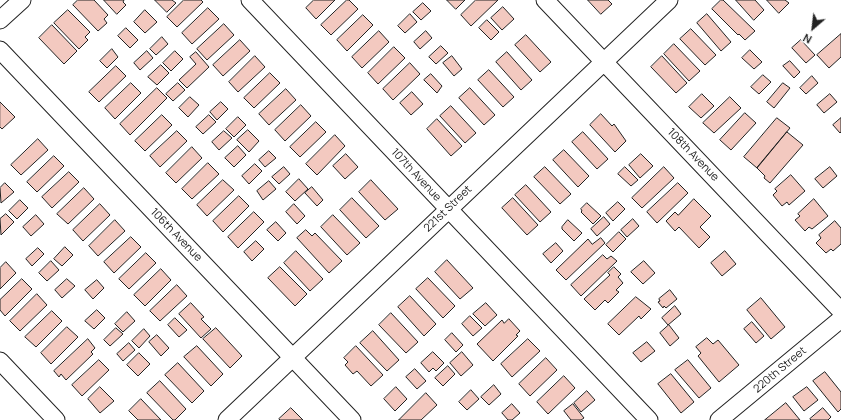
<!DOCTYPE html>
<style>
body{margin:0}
#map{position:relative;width:841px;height:420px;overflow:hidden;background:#fff;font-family:Manrope,sans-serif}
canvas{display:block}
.north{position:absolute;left:793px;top:8px;width:40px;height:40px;-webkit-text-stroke:3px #fff;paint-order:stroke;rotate:208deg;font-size:11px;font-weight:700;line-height:16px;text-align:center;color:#222}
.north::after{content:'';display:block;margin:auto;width:14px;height:18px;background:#222;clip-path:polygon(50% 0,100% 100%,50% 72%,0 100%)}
</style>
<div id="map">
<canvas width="841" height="420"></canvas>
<div class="north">N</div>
</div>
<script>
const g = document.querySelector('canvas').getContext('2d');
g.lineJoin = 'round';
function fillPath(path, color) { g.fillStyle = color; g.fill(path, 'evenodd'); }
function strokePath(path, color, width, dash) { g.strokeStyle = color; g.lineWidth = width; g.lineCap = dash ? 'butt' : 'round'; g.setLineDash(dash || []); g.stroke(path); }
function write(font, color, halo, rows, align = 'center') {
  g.font = font + ' Manrope,sans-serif'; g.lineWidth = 3; g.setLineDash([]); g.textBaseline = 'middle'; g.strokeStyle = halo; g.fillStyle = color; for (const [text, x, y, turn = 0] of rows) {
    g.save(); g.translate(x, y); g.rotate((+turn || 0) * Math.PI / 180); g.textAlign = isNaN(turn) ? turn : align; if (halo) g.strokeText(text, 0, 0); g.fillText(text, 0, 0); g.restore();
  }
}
const building = new Path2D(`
 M78 0H94L108 15 104 19 107 23 98 31 73 5Z
 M104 0H124L123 2 126 5 117 14Z
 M155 0H172L176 3 167 12Z
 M184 0H201L203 2 177 27 167 17Z
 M314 0H335L316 19 306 8Z
 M347 0H349L358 9 331 35 321 25Z
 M447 0H465L456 9Z
 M476 0H498L471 26 461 15Z
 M588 0H608L612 4 601 14Z
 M721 0H723L755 31 745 40 739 34 738 35 712 9Z
 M736 0H755L764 10 754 20Z
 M767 0H785L789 3 779 13Z
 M423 3 431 11 421 20 413 12Z
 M503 7 514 19 502 30 491 18Z
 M208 8 219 19 192 44 182 33Z
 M68 10 90 32 85 37 88 40 79 49 54 23Z
 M145 10 157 22 145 33 134 22Z
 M410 14 417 22 405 33 398 26Z
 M707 14 731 42 721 51 697 23Z
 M363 15 373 25 347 51 337 40Z
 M487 20 499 32 491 40 479 28Z
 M224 24 234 35 207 60 197 49Z
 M52 25 77 51 64 64 39 38Z
 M126 28 138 40 130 48 118 36Z
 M691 29 716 55 705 65 680 39Z
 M379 31 389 42 362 68 352 57Z
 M426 31 432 38 420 49 414 42Z
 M841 34V57L829 68 817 55Z
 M526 35 551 62 540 72 515 45Z
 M162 37 168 44 156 55 150 49Z
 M240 40 250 51 223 76 213 65Z
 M801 40 815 55 806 63 792 48Z
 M674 44 700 71 689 81 664 54Z
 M441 46 448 53 436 64 429 57Z
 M394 47 405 58 378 84 368 73Z
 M112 49 118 57 107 68 100 61Z
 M750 50 762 62 754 69 742 58Z
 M147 51 153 58 140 70 134 63Z
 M175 51 183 59 171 71 163 63Z
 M196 52 209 67 187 88 179 80 196 64 190 57Z
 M507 52 532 80 521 90 496 62Z
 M255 56 265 67 238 92 229 82Z
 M452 56 462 69 454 76 443 63Z
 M662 56 687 83 676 93 651 67Z
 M790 61 800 72 794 78 783 66Z
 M410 63 420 74 393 100 383 89Z
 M161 65 169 73 157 85 148 77Z
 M116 66 126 76 99 102 89 92Z
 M489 70 514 97 503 107 478 80Z
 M270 73 280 83 254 108 244 98Z
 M431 74 442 86 437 93 424 80Z
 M763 75 771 82 759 94 751 87Z
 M812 76 818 83 806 94 800 88Z
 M131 83 141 93 115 119 105 108Z
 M178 83 185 90 173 101 166 94Z
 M783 83 790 88 774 108 767 102Z
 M157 88 167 98 130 135 120 124Z
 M470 88 495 115 484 125 459 98Z
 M286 89 296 100 269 125 259 114Z
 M412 92 423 104 411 115 400 103Z
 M702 94 714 106 701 118 689 107Z
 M830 94 837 102 824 113 817 105Z
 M190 97 199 105 188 117 179 108Z
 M730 97 741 108 714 133 703 123Z
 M0 102 15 117 2 129 0 127Z
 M221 102 228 109 217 120 210 112Z
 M301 105 311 116 285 141 275 130Z
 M451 106 476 133 465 143 440 116Z
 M745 113 756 123 731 150 720 140Z
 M601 114 612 126 614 124 626 141 615 152 590 125Z
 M162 115 172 125 145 151 135 141Z
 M209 115 216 122 203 134 196 127Z
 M238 117 246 125 234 137 226 129Z
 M777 118 790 128 757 168 744 157Z
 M841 118V132L840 133 833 125Z
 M437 119 462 146 451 156 427 129Z
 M316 122 326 132 300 157 290 147Z
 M248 130 259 141 249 152 237 140Z
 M177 131 187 141 160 167 150 156Z
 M224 131 232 138 219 150 212 142Z
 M583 132 608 159 597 169 572 142Z
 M787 132 803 145 770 183 764 178 765 176 757 168Z
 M335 135 345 146 317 175 306 164Z
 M38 139 48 150 21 175 11 165Z
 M238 146 246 155 234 167 225 158Z
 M192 147 202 158 176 183 166 173Z
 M564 150 589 176 578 187 553 160Z
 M269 151 276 158 265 167 259 160Z
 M346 154 358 167 345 179 333 166Z
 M641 154 653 166 640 178 629 165Z
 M54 156 64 166 37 192 27 182Z
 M208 163 219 174 192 199 182 189Z
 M255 164 262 171 249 184 242 176Z
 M284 167 290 174 279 184 272 177Z
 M545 167 571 194 560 204 534 177Z
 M625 167 638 180 631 186 618 174Z
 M664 167 674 178 642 208 632 198Z
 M830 167 837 176 823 188 815 179Z
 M69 172 79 182 52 208 42 197Z
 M791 175 805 191 789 205 787 202 782 206 773 195 777 191 775 189Z
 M299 179 308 189 295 201 286 192Z
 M223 180 234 190 207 216 197 205Z
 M371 180 398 209 385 220 359 192Z
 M269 181 276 189 263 200 257 191Z
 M5 183 14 192 1 203 0 188Z
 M678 183 688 193 657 223 647 212Z
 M526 185 551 212 540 222 515 195Z
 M312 187 323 200 317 206 305 193Z
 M84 188 94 199 68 224 57 214Z
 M239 196 249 206 223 232 213 221Z
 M352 198 379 226 366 238 340 210Z
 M513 198 538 225 527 235 502 208Z
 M694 199 711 216 700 227 710 237 699 248 679 227 675 231 666 221 675 212 678 215Z
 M814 199 828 216 812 229 809 227 805 231 795 220 800 216 798 214Z
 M20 200 28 208 17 219 9 211Z
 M618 202 625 209 613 221 606 213Z
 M587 203 601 216 593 224 581 212 582 211 581 209Z
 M100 204 110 215 83 241 73 230Z
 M294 204 305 216 297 224 286 212Z
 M254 212 264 222 238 248 228 237Z
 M6 214 14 222 1 235 0 219Z
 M36 215 44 224 31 236 23 227Z
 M333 215 360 243 347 255 321 227Z
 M604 217 610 224 597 236 591 229Z
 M633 219 639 226 627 237 621 230Z
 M115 220 125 231 98 256 89 246Z
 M568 220 582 233 574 241 562 229V227Z
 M835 221 841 228V244L833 251 831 249 826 253 816 243 821 238 819 235Z
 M276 222 286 233 278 241 267 230Z
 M306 230 312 236 315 233 342 261 329 273 297 238Z
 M619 232 626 239 613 252 606 245Z
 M131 237 141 247 114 273 104 262Z
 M601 238 605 243 566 280 556 270 588 239 592 244Z
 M256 241 264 249 252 261 244 252Z
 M556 243 563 251 551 263 543 254Z
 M65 247 73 255 62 266 54 259Z
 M38 248 44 254 32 266 26 259Z
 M296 251 323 279 310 291 284 263Z
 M725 251 736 264 722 276 711 263Z
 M146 253 156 263 129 289 119 279Z
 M603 255 607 259 611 256 617 261 581 296 571 285Z
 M447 260 473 288 460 299 435 272Z
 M51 261 59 270 47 281 39 273Z
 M644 261 655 273 643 284 631 272Z
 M6 262 16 273 0 289V268Z
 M280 267 307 294 295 306 268 278Z
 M614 267 621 274 618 277 623 283 616 290 619 292 608 303 605 300 595 310 584 299 610 275 608 273Z
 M161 269 171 280 145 306 134 295Z
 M428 278 455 306 443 318 416 289Z
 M22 279 32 289 5 316 0 310V300Z
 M67 279 75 286 62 298 55 290Z
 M97 280 104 288 93 299 85 290Z
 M177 285 187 296 160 321 150 311Z
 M670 290 677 299 666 308 664 306 663 308 658 302 660 301 659 299Z
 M37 294 47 305 20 331 10 321Z
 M410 296 436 324 424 336 398 307Z
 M636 297 651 309 641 319 639 316 619 335 608 324Z
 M761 298 785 327 771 339 747 310Z
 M191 303 204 317 201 319 211 329 201 338 179 314Z
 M486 303 497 315 485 326 473 314Z
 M675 306 681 314 668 325 662 318Z
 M97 310 105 318 94 329 85 321Z
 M52 311 62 321 36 347 25 337Z
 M127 312 135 321 123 332 115 324Z
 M391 313 418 342 406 353 379 325Z
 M470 316 482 328 473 336 462 324Z
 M175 318 187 330 179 337 168 325Z
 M509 319 520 331 516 335 518 336 493 361 477 344 502 320 504 323Z
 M752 322 764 336 756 343 744 329Z
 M669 325 679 338 670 346 660 333Z
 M67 327 78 337 51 364 41 353Z
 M116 328 123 334 110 346 104 340Z
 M216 328 242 356 230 368 203 339Z
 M144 329 150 336 139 348 132 341Z
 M373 331 399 360 387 371 360 343Z
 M452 333 463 345 456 352 445 340Z
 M157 335 169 348 161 356 149 342Z
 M707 338 713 344 718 340 739 365 719 382 698 356 701 353 696 347Z
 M88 339 95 348 91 352 93 354 66 380 61 374 59 377 54 371Z
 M528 339 540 351 512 377 501 364Z
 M647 342 655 351 641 362 633 353Z
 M129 343 135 350 123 361 117 354Z
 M197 346 223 374 211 386 184 357Z
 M356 346 383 375 371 386 357 371 353 374 345 365 348 362 344 358Z
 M433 352 444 363 436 371 433 368 429 372 421 363Z
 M462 352 473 365 461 376 450 363Z
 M139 353 150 364 138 376 127 365Z
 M546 358 557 370 530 396 519 384Z
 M99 360 109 370 82 396 72 385Z
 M688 360 711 388 699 398 675 370Z
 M178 363 204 391 192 403 165 375Z
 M448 366 455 374 443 386 435 378Z
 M415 369 426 381 417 389 406 377Z
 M825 372 841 392V409L838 412 813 381Z
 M671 374 694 402 681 413 658 384Z
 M564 376 575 388 548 414 537 402Z
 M160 381 186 409 175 420H173L147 393Z
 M494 385 501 394 489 405 481 397Z
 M100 387 114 401 100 413 88 399Z
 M396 387 407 399 395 411 384 399Z
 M807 387 818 400 804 411 793 397Z
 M471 390 479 399 467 410 459 402Z
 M587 391 595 400 581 412 574 403Z
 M426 393 437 405 421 420H399Z
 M141 399 161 420H138L129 411Z
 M786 403 800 420H765Z
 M512 404 520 413 512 420H508L502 413Z
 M573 404 584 418 581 420H571L564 411Z
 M291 408 303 420H280L279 419Z
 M823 408 831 417 828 420H811L810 419Z`);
fillPath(building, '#f3c9c0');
strokePath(building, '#222', 1);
const street = new Path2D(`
 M250 0 649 420
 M545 0 841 311
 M0 20 22 0
 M0 50 352 420
 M0 361 56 420
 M227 420 669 0
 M719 420 841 319`);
strokePath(street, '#222', 19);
strokePath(street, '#fff', 17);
write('11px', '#222', '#fff', [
 ["108th Avenue",693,155,46],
 ["107th Avenue",416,175,47],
 ["221st Street",448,209,-44],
 ["106th Avenue",176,235,46],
 ["220th Street",780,370,-40]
]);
</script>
